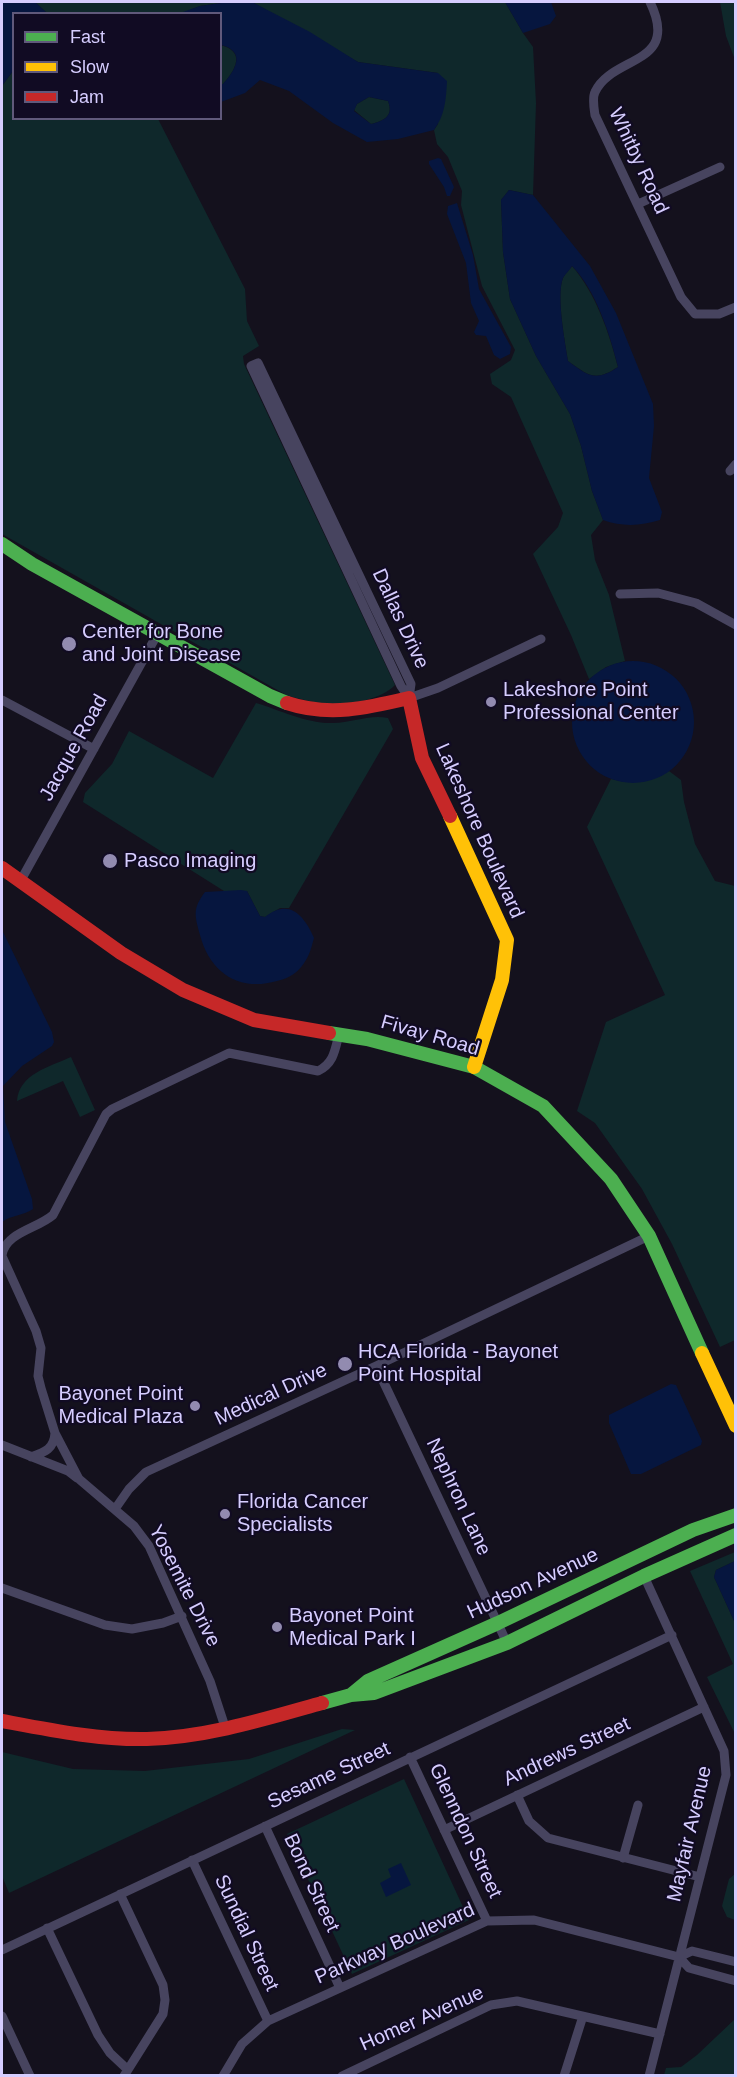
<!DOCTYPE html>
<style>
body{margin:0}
#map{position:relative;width:737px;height:2077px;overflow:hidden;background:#14111d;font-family:Helvetica,sans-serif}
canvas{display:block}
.frame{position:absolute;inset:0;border:3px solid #d6cdff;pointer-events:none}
.legend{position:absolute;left:12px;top:12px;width:210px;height:108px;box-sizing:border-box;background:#110b23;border:2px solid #60597b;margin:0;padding:8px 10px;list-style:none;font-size:18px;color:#d6cdff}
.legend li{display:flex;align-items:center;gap:12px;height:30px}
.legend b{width:30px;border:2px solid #60597b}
</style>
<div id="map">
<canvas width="737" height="2077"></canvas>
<div class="frame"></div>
<ul class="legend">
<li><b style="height:8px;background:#4caf50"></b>Fast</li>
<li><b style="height:8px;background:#ffc107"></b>Slow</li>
<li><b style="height:8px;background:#c62828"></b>Jam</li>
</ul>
</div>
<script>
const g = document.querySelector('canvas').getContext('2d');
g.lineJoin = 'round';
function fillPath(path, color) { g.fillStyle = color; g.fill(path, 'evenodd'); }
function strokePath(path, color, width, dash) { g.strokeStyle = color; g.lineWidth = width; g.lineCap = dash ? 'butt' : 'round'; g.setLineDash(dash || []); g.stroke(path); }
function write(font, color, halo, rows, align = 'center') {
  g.font = font + ' Helvetica,sans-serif'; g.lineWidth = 4.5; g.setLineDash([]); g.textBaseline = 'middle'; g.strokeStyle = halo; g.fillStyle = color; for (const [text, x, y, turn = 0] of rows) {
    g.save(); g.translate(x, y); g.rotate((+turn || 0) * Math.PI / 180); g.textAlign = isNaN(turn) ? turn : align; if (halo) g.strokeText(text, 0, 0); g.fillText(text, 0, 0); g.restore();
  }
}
fillPath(new Path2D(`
 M35 2H228L200 6 180 14 47 13Z
 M252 2H505L523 33 533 47 536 103 533 195 509 190 501 200 503 252 510 299 536 356 570 414 581 446 592 491 603 520 591 535 595 560 609 595 625 661 606 667 589 679 571 635 533 554 558 527 563 513 511 397 492 384 490 374 511 360 515 350 482 286 461 205 462 191 448 157 437 144 434 130 438 124V73L358 62Z
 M720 2H735V60L726 36Z
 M220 45C246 51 236 70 223 84H221Z
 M13 71 14 118 158 119 245 289 247 321 259 346 243 356 244 364 395 685C381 700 351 704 331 704 317 704 302 699 288 696L2 534V86Z
 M369 97 388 101C394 116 384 121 371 124L354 110 357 104Z
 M572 266C596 294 609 332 618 367 595 382 589 376 568 361 565 342 556 295 563 278 565 274 570 269 572 266Z
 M256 703C280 710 307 724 333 723 352 723 369 714 388 718L393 729 289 908H280L265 917 260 916 247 891H224L83 802 85 793 112 764 129 731 213 778Z
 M669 771 681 780 684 802 695 844 715 881 735 886V1340L720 1347 672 1244 642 1189 595 1123 577 1111 606 1022 665 995 587 827 611 779C636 784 647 783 669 771Z
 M71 1057 95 1110 80 1117 63 1081 17 1101C19 1074 49 1067 71 1057Z
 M735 1552V1561L716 1570 714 1577 735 1623V1734L707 1677 733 1664 690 1571Z
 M342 1729 355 1730 9 1893 2 1876V1752L73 1769 145 1771 249 1759Z
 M404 1779 469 1920 352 1974 287 1834Z
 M735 1874V1920L727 1917 722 1906 729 1879Z
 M735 2019V2075H664L666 2068 681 2067 697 2055Z`), '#0f282b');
fillPath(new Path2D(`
 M2 2H35L47 13 14 14 13 71 2 86Z
 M228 2H252L310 32 358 62 438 73 447 81C446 100 445 115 434 130L398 139 367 142 333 123 289 91 260 80 245 93 221 102V84H223C236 70 246 51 221 45L220 14 180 13 200 6ZM369 97 388 101C394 116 384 121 371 124L354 111 357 104Z
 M505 2H551L556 16 550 24 523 33Z
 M438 158 441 159 454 187 450 196H447L444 187 429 164V161Z
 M509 190 533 195 590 266 616 313 653 404 654 426 649 478 662 512 660 520C641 526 622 527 603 520L592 491 581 446 570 414 536 356 510 299 503 252 501 200ZM572 266C596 290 610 335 618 367 596 382 588 376 568 361 565 341 556 296 563 278 565 274 570 270 572 266Z
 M457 203 473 255 479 289 511 347 510 354 500 359 494 355 486 336 476 335 474 332 479 321 471 303 466 263 447 214 448 206Z
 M572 722a61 61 0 1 1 122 0a61 61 0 1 1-122 0Z
 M241 890 247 891 260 916 265 917C289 898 304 915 314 938 312 945 310 954 306 960 299 972 290 978 277 981 239 992 210 973 200 935 195 916 192 909 205 892Z
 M2 930 52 1032 54 1042 52 1046 22 1066 3 1086 5 1122 32 1199 33 1209C23 1216 11 1215 2 1222Z
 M671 1384 676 1385 702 1441 701 1445 641 1474H631L609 1423V1415Z
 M735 1561V1623L714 1577 716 1570Z
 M401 1863 411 1885 386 1897 380 1883 391 1877 388 1869Z`), '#06163f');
strokePath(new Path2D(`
 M650 2C681 66 612 55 595 92 592 98 594 108 595 115L681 297 695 314H719L736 307
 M638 204 720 167
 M258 363 411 684 409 698 401 686 251 366Z
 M730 471 736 464
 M620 594 658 593 696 603 736 625
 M409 698 438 688 541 639
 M2 700 94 749
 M21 880 158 633
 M2 1255C6 1232 37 1229 53 1215L106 1114 112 1109 229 1053 318 1071C334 1063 335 1050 339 1034
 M2 1256 36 1331 41 1348 38 1376 41 1388 55 1433 79 1479 134 1526 149 1546 210 1681 226 1730
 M376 1366 507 1643
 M2 1445 68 1471 77 1478
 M31 1457C45 1452 54 1449 55 1433
 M115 1509 129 1489 146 1472 376 1366 649 1236
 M644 1576 724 1751 726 1775 649 2076
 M2 1588 105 1625 132 1629 163 1623 182 1616
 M410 1757 487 1921
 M517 1795 529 1821 548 1838 700 1877
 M265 1826 340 1988
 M444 1830 704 1707
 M623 1858 638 1805
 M192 1860 268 2021
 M120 1894 163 1985 165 2000 163 2014 124 2076
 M47 1928 98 2035 110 2053 127 2069
 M2 1950 672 1635
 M736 1962 692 1951 679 1957 689 1968 736 1981
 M2 2016 30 2076
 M223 2076 242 2044 268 2021 487 1921 534 1920 679 1957
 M342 2076 491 2005 517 2001 660 2034
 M564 2076 583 2016`), '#47445f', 9);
strokePath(new Path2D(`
 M2 544 32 564 270 696 287 703
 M329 1033 367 1039 474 1067 543 1106 611 1179 649 1236 702 1353
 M351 1695 368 1681 498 1623 693 1530 736 1515
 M322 1703 351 1695 374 1693 507 1643 644 1576 736 1535`), '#4caf50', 14);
strokePath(new Path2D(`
 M450 816 507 940 502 980 474 1067
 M702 1353 736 1426`), '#ffc107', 14);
strokePath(new Path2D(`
 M287 703C329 717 367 708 409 698L422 758 450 816
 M2 868 121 953 183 990 254 1020 329 1033
 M2 1721C50 1730 99 1740 147 1739 208 1737 265 1719 322 1703`), '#c62828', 14);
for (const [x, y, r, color] of [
 [69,644,8,"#928bb0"],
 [491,702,6,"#928bb0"],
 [110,861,8,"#928bb0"],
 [345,1364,8,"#928bb0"],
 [195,1406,6,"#928bb0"],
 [225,1514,6,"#928bb0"],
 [277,1627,6,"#928bb0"]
]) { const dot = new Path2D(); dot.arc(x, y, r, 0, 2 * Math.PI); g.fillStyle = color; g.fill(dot); strokePath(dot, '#110b23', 2); }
write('20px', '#d6cdff', '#110b23', [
 ["Whitby Road",638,161,65],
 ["Dallas Drive",400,619,65],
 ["Jacque Road",74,748,-61],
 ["Lakeshore Boulevard",479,831,66],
 ["Fivay Road",430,1036,16],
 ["Medical Drive",271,1395,-25],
 ["Nephron Lane",458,1497,65],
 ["Hudson Avenue",533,1584,-25],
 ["Yosemite Drive",184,1586,63],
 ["Andrews Street",567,1752,-25],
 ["Sesame Street",329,1776,-25],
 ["Glenndon Street",465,1831,65],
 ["Mayfair Avenue",690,1834,-77],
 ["Bond Street",311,1883,65],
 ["Sundial Street",246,1933,65],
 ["Parkway Boulevard",395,1944,-24],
 ["Homer Avenue",422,2019,-24]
]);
write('20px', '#d6cdff', '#110b23', [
 ["Center for Bone",82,632],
 ["and Joint Disease",82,655],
 ["Lakeshore Point",503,690],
 ["Professional Center",503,713],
 ["Pasco Imaging",124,861],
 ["HCA Florida - Bayonet",358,1352],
 ["Point Hospital",358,1375],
 ["Bayonet Point",183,1394,"right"],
 ["Medical Plaza",183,1417,"right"],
 ["Florida Cancer",237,1502],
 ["Specialists",237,1525],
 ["Bayonet Point",289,1616],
 ["Medical Park I",289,1639]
], 'left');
</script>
